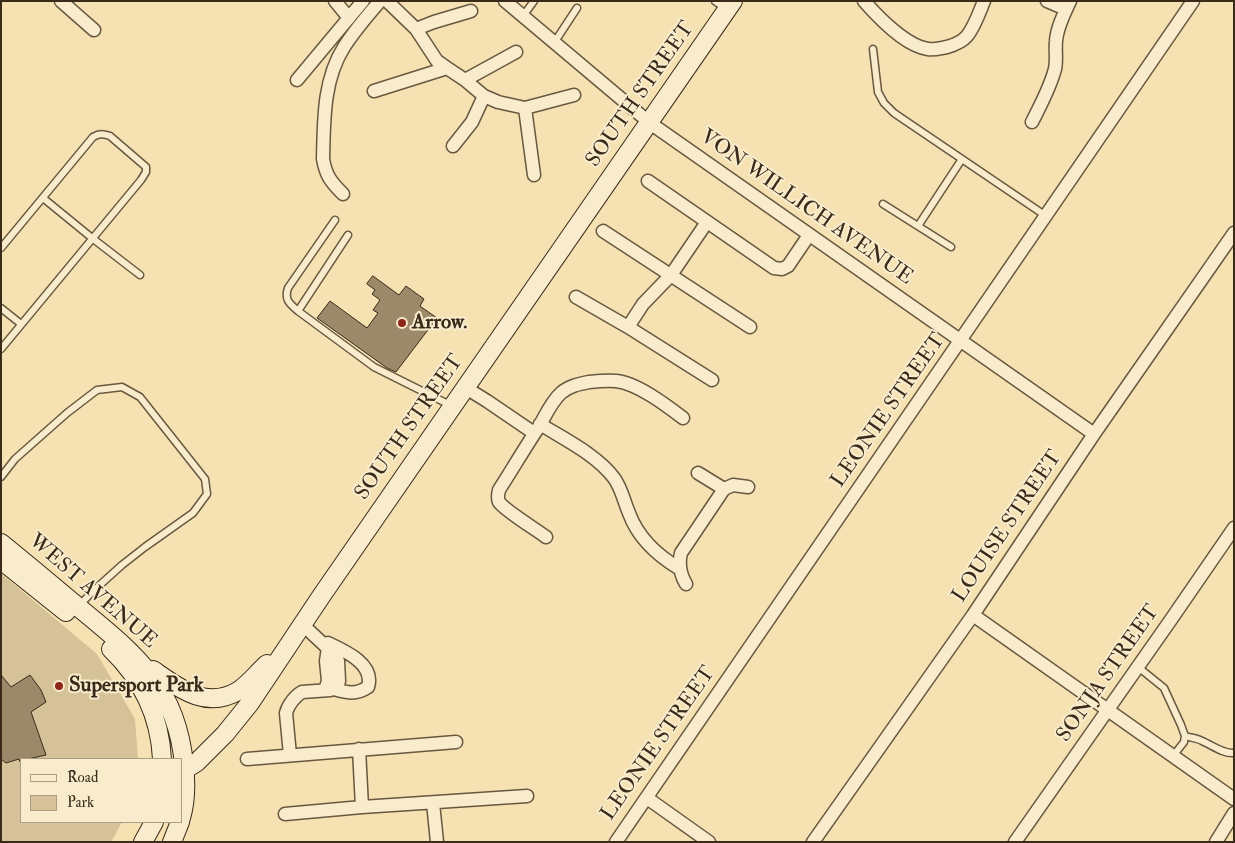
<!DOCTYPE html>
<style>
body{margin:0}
#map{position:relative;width:1235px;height:843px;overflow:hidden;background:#f5e1b2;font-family:"IM FELL Double Pica",serif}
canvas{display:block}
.frame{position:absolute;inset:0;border:2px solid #392a19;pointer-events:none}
.legend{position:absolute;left:20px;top:758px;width:162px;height:65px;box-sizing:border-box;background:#f8eccd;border:1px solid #ac9e85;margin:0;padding:6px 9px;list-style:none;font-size:15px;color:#392a19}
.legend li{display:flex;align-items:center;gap:10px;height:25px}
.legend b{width:25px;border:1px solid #ac9e85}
</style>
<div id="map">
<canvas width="1235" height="843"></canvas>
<div class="frame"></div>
<ul class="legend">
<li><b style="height:6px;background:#f8eccd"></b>Road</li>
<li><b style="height:14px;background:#d5c298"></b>Park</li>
</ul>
</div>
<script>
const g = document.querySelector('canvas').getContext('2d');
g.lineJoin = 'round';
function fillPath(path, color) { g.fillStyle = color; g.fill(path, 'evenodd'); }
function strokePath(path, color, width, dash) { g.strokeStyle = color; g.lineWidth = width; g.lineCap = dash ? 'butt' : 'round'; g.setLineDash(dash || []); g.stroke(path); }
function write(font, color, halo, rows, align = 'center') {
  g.font = font + ' "IM FELL Double Pica",serif'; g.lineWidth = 4; g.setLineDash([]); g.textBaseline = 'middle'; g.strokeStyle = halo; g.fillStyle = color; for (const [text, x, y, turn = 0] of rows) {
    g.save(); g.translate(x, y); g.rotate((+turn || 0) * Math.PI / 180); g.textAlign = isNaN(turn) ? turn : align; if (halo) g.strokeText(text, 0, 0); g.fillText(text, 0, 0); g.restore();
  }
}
fillPath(new Path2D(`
 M1 575H3L97 654 135 719 138 759H21V822H122L111 842H1Z`), '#d5c298');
const building = new Path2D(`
 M373 276 399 295 406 286 424 299 420 306 437 318 396 372 387 368 317 318 330 301 367 328 378 313 373 310 380 300 372 294 375 290 367 284Z
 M1 675 11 687 30 675 41 690 46 702 31 712 46 755 28 759H21V761L20 762 19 759 6 763 1 759Z`);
fillPath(building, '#9b8969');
strokePath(building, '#392a19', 1);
const lane = new Path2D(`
 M715 1 726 9
 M523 16 534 1
 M554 43 577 8
 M873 49 878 92 884 103 894 113 1046 216
 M43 198 92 238 140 275
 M883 204 951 247
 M335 220 288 288C284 300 290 304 298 311L374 367 452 406
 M918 226 962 159
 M1 248 93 137C100 133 103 134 110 136L146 167V172L141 180 1 349
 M1 308 21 324
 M298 311 348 235
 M1 477 15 459 67 413 97 390 122 387 140 397 205 479 207 494 193 513 145 547 122 565 92 592 79 606
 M1138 667 1164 688 1181 725 1185 736 1184 742 1173 756
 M1185 736C1191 738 1197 738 1202 741 1212 745 1223 754 1234 753`);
const street = new Path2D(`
 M61 1 94 30
 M335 1 349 18
 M387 1 416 29 437 61 447 68 465 80 484 96 498 102 525 108 534 175
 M505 1 650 123 1094 434
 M864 1C878 17 906 46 928 49 934 50 941 48 947 47 954 45 962 42 967 36 975 26 979 13 984 1
 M1047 1 1066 9
 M416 29 434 22 471 11
 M297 80 363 1
 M465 80 516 52
 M374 91 447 68
 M525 108 574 95
 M1032 122C1041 104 1050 88 1055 69 1057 60 1055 50 1056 41 1057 27 1064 14 1070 1
 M453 146 472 122 484 96
 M648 181 774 268 782 269 788 266 809 235
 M343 194C331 182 326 176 323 159 324 121 323 80 344 47 354 31 367 16 380 1
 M603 231 750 327
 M576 297 628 327 712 380
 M628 327 643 304 671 275 707 222
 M466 388 487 401 534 433
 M540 424C564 439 597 455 614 478 622 489 624 502 629 513 638 538 658 556 680 569
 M698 473 724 489
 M546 537C537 530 504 510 499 502 497 498 498 494 499 490 513 468 526 446 540 425 546 414 552 401 561 393 569 386 579 384 589 382 598 381 607 380 616 381 637 383 666 405 683 418
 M686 584C680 574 678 565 681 553L724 489 733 485 748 487
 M973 615 1234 799
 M328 643C345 651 375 664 368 687 356 695 348 693 334 689
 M325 690 328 681 326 661 328 648
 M359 749 362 807
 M290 755 286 713C288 705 295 696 302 692L330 690 337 688 339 681 338 661 336 656 303 625
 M247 759 456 742
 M647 798 709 842
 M433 803 437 842
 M285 814 362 807 527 796
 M616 842 1193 1
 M813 842 973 615 1094 434 1234 233
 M1015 842 1170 621 1234 528
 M1216 842 1234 813`);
const secondary = new Path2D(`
 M1 543C27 564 52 585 77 606 134 653 177 686 184 765 186 782 186 801 181 818
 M1 560 66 612
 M111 649C142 679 160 717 162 759
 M153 670C179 688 206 710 238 691 249 684 258 672 267 664
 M181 772 197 762 225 734 250 703 322 595 733 1
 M143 842 154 822
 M172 842 180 822`);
strokePath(lane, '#68583f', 9);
strokePath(street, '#68583f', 15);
strokePath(secondary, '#392a19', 20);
strokePath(lane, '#f8eccd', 6);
strokePath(street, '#f8eccd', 12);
strokePath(secondary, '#f8eccd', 18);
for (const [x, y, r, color] of [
 [402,323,5,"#8f2418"],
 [59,686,5,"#8f2418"]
]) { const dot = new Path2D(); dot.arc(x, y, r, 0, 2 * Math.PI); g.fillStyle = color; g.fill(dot); strokePath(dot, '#f8eccd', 2); }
write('21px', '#392a19', '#f8eccd', [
 ["SOUTH STREET",641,95,-55],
 ["VON WILLICH AVENUE",806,208,35],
 ["LEONIE STREET",889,411,-55],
 ["SOUTH STREET",410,428,-55],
 ["LOUISE STREET",1008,527,-56],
 ["WEST AVENUE",92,592,41],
 ["SONJA STREET",1109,674,-55],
 ["LEONIE STREET",659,744,-55]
]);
write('bold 21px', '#392a19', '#f8eccd', [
 ["Arrow.",412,323],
 ["Supersport Park",69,686]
], 'left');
</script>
